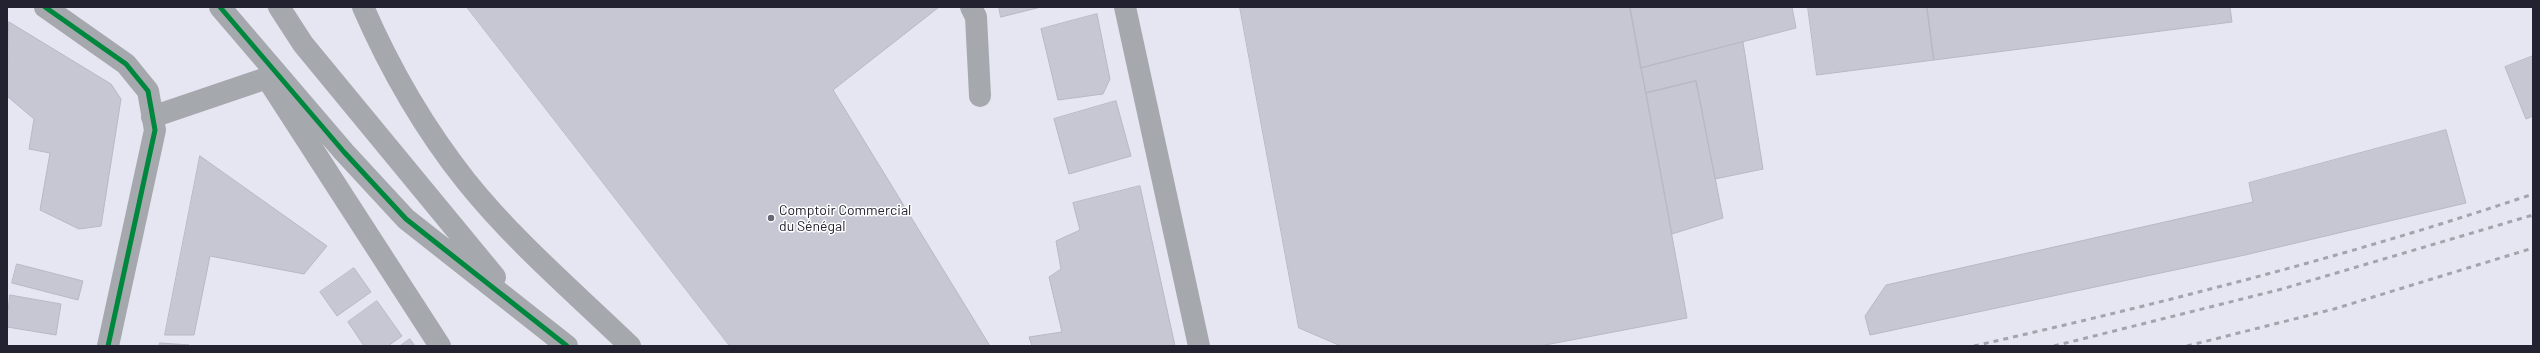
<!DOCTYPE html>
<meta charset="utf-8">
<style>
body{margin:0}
#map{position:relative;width:2540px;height:353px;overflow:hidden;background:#e6e6f3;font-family:Barlow,sans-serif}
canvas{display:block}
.frame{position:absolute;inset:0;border:8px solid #232231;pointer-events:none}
</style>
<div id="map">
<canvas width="2540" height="353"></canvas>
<div class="frame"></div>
</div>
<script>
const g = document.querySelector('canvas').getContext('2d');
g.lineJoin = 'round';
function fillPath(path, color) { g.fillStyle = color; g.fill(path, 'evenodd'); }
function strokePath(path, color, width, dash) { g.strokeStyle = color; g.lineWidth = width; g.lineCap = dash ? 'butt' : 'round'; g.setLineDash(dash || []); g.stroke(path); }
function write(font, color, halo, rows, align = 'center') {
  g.font = font + ' Barlow,sans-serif'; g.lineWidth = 3; g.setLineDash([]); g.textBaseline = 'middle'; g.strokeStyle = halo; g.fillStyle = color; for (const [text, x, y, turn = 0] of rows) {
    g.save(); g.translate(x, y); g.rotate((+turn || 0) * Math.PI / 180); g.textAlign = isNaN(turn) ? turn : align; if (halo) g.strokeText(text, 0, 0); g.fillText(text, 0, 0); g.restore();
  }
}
const building = new Path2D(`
 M467 7H939L833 90 990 346H730Z
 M999 7H1041L1001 17Z
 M1240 7H1630L1687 318 1540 346H1341L1299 328Z
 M1630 7H1792L1796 28 1641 68Z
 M1808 7H1927L1934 60 1817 75Z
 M1927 7H2230L2232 22 1934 60Z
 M1097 14 1110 79 1103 94 1058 100 1041 29Z
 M9 22 111 84 121 99 101 226 79 229 40 210 50 153 29 149 34 119 7 96Z
 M1743 42 1763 169 1715 179 1696 81 1646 93 1641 68Z
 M2533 56V116L2526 119 2505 67Z
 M1696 81 1723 218 1672 234 1646 93Z
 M1116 101 1131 156 1069 174 1054 119Z
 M2446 130 2466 203 2245 255 1870 335 1865 316 1886 285 2253 202 2249 183Z
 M200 156 327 246 304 274 210 256 194 335H165Z
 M1140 186 1175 346H1032L1029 337 1062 332 1049 277 1061 269 1056 241 1080 230 1073 203Z
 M17 264 83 281 78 300 12 283Z
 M354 268 371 292 337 316 320 292Z
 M10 295 61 304 56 335 7 327Z
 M377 301 402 336 388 346H364L348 322Z
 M410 339 415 346H400Z
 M160 343 189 345 159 346Z`);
fillPath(building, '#c7c7d4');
strokePath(building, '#b8b8c5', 1);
strokePath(new Path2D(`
 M45 7 126 64 148 91 155 130 108 346
 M220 7 344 152 406 219 567 346
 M279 7 303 44 495 277
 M363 7C390 69 424 128 466 181 514 241 575 293 630 346
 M971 7 976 17 980 96
 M1125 7 1199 346
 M270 83 440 346
 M152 117 267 78`), '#a5a9ae', 22);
strokePath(new Path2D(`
 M1974 346C2163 303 2350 256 2533 194
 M2054 346 2282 289 2533 215
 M2187 346 2334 309 2533 248`), '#a2a5ac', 3, [5, 5]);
strokePath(new Path2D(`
 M45 7 126 64 148 91 155 130 108 346
 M220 7 344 152 406 219 567 346`), '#00873e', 5);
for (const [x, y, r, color] of [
 [771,218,4,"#676775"]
]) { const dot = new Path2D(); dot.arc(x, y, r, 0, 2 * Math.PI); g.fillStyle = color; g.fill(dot); strokePath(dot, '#fff', 1.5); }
write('14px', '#232231', '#fff', [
 ["Comptoir Commercial",779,210],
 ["du Sénégal",779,226]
], 'left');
</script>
